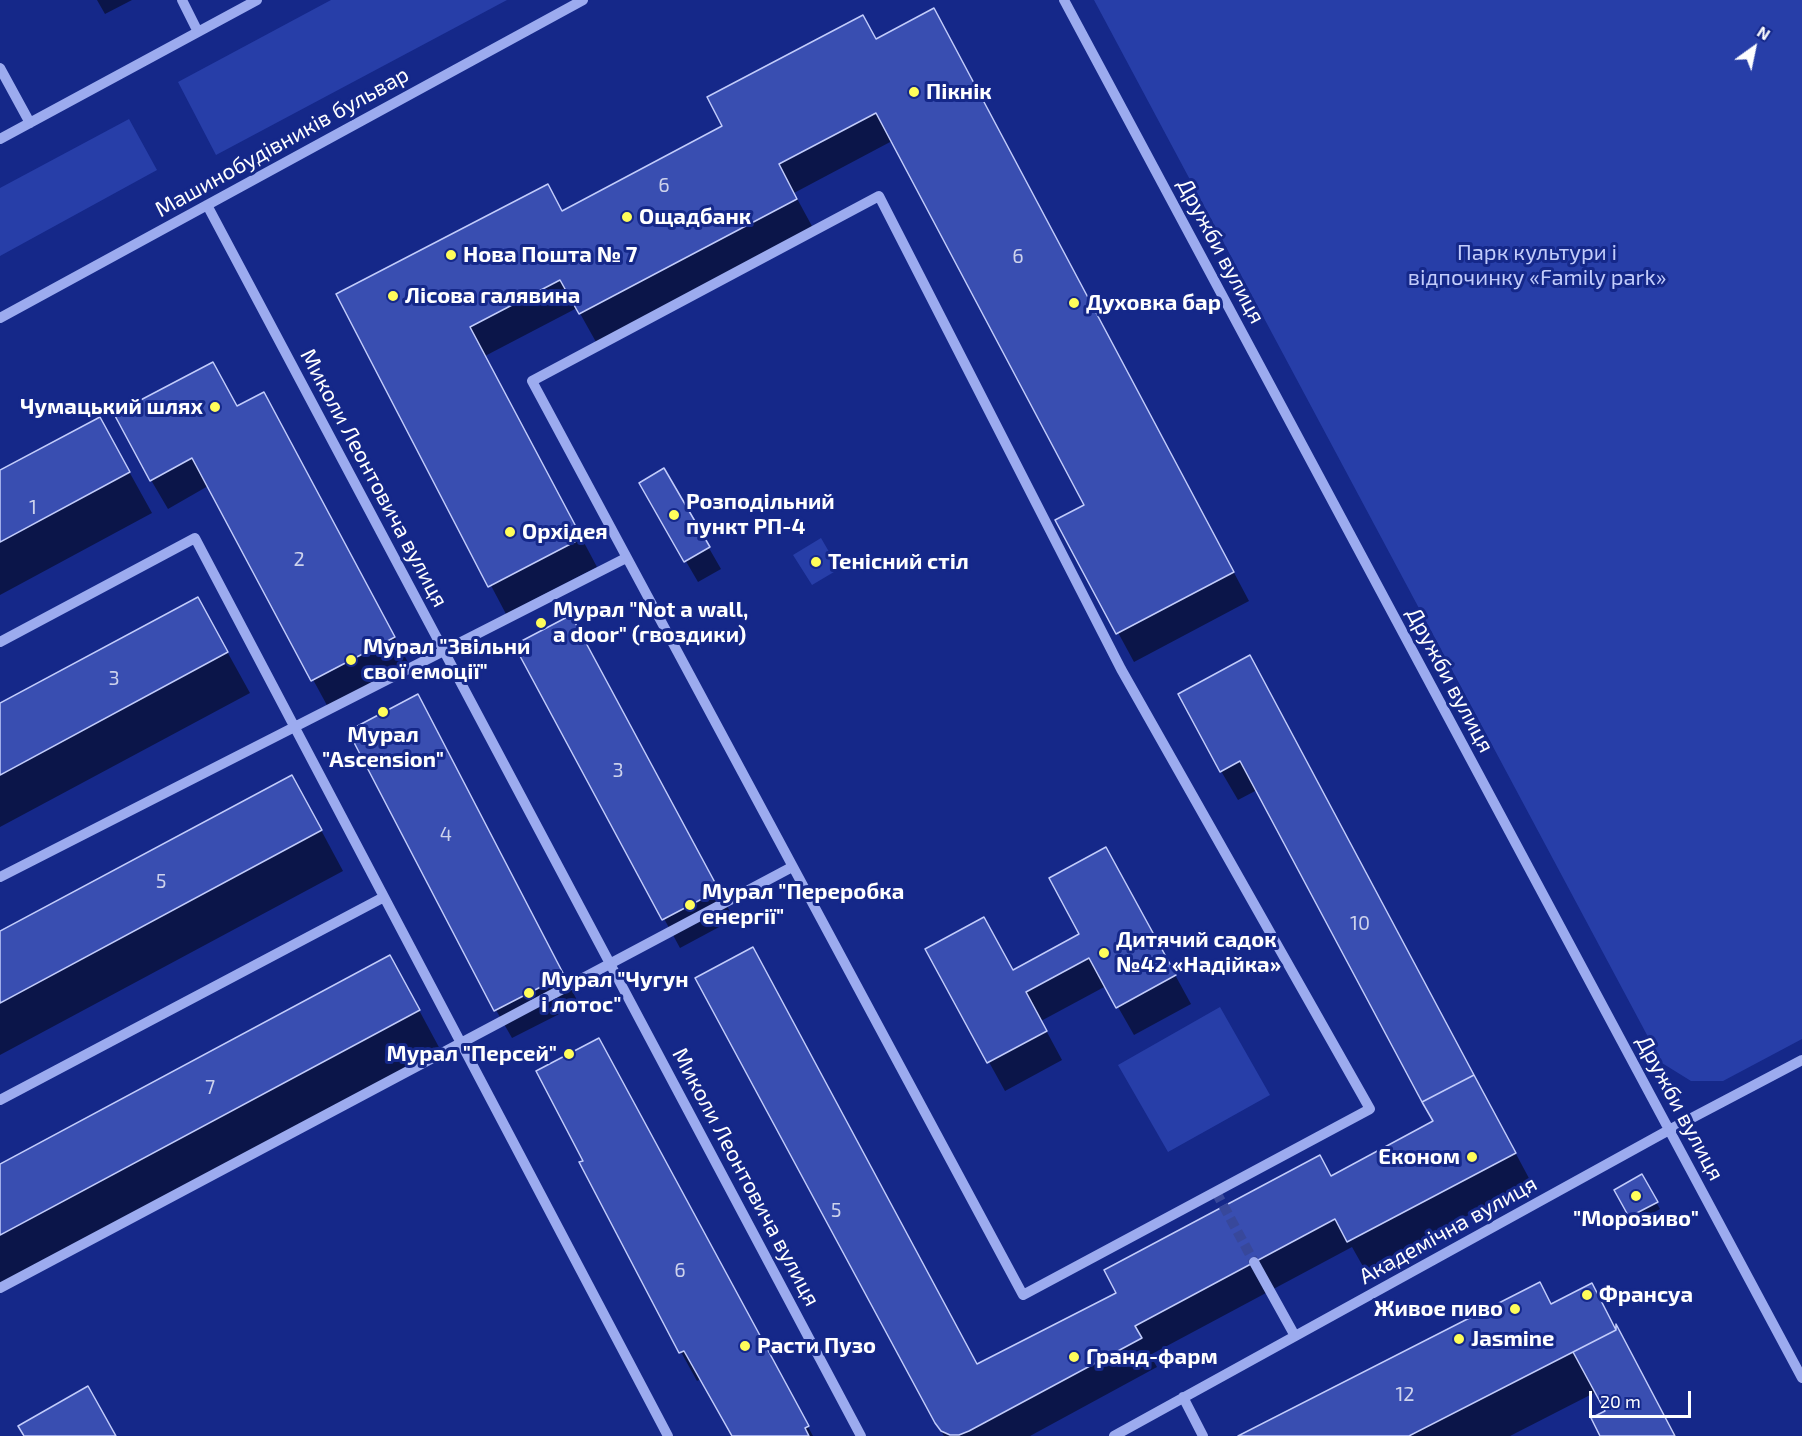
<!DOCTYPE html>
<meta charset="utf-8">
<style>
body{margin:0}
#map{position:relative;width:1802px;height:1436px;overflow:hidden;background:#152889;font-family:"Exo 2",sans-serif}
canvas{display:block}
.north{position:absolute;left:1724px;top:18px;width:60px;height:60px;-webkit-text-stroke:4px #152889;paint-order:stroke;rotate:33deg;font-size:16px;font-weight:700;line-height:24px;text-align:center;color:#fff}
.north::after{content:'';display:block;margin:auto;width:21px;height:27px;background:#fff;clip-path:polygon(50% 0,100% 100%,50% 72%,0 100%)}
.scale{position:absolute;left:1589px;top:1391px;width:102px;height:27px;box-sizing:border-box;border:3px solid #fff;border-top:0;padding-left:8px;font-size:18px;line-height:21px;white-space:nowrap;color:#fff;-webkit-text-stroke:4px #152889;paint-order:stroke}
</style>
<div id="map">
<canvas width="1802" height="1436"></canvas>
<div class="north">N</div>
<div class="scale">20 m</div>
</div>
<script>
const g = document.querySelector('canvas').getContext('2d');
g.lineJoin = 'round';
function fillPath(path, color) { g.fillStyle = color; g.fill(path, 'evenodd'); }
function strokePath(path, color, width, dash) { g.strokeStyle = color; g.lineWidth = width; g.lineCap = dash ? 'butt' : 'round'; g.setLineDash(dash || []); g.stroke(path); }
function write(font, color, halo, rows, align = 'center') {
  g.font = font + ' "Exo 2",sans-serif'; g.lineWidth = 6; g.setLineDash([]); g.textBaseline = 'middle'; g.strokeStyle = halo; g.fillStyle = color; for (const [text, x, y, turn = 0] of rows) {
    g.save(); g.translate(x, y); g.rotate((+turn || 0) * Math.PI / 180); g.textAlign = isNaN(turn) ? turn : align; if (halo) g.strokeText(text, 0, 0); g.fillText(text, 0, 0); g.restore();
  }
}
fillPath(new Path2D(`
 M331 0H507L216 155 178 82Z
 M1094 0H1802V1039L1723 1081H1691L1662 1063Z
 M129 119 157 170 0 256V188Z
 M821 538 839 569 812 585 793 555Z
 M1220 1007 1270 1095 1168 1152 1118 1065Z`), '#273ea8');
fillPath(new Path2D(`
 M97 0H132L105 14Z
 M950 38 1249 601 1134 662 1057 520 1086 505 892 141 794 193 813 228 596 342 577 308 485 356 597 567 506 614 338 295 547 186 563 212 724 127 876 40Z
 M237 408 279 423 410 666 329 709 208 486 168 509 151 480Z
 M100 419 152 513 0 595V472Z
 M664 470 721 569 698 582 641 484Z
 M198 599 250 693 0 827V705Z
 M587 645 734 919 680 948 516 646Z
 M1266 686 1531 1182 1365 1270 1352 1247 1150 1355 1157 1367 1030 1436H944L936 1423 977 1366 1118 1293 1435 1122 1257 790 1238 800 1221 771Z
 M433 725 579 1004 512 1038 496 1010Z
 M314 817 343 871 0 1055V933Z
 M1122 878 1191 1004 1134 1035 1106 986 1041 1021 1062 1060 1005 1091 927 950 1013 971 1081 934Z
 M412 997 441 1051 0 1288V1165Z
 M615 1069 813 1436H733L701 1379 697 1381 681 1352 581 1163 585 1161Z
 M1642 1176 1660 1209 1635 1223 1616 1191Z
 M1591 1285 1638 1366 1676 1436H1602L1607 1412 1596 1392 1510 1436H1241L1551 1305Z`), '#0007');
const building = new Path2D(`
 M934 8 1234 572 1116 634 1055 520 1084 505 876 113 779 164 797 199 579 314 560 280 470 327 582 538 488 587 336 294 548 184 562 211 722 126 707 97 863 15 876 39Z
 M213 362 237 406 264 392 395 637 311 681 192 458 150 481 114 414Z
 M100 417 130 472 0 542V470Z
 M664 468 710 547 684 562 639 483Z
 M198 597 228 652 0 775V703Z
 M571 615 719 890 662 920 514 645Z
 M1250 655 1474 1075 1422 1102 1240 761 1220 772 1178 694Z
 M418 694 564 975 494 1011 348 731Z
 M292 775 322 830 0 1003V931Z
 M1106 847 1176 975 1116 1008 1089 958 1026 992 1047 1031 987 1063 925 949 984 917 1013 970 1079 934 1049 878Z
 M753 947 977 1364 1116 1293 1104 1270 1320 1155 1331 1176 1433 1121 1422 1102 1474 1075 1516 1153 1347 1242 1335 1219 1135 1326 1142 1338 969 1431 959 1435H950L941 1431 935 1423 695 978Z
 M390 955 420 1010 0 1235V1164Z
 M599 1038 809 1426 805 1428 809 1436H732L684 1351 679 1353 579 1162 583 1161 536 1071Z
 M1642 1174 1658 1202 1629 1217 1614 1190Z
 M1540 1282 1551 1304 1592 1283 1616 1330 1409 1436H1238Z
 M1616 1324 1675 1436H1600L1591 1418 1605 1411 1573 1352 1616 1330Z
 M88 1386 116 1436H24L18 1426Z`);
fillPath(building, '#394eb1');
strokePath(building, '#c2ccfb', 1.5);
strokePath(new Path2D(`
 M1216 1192 1254 1262`), '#38489b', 10, [10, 5]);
strokePath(new Path2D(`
 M182 0 198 32
 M1064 0 1802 1378
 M0 68 30 123
 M0 139 257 0
 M879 196 1121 669 1370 1109 1023 1295 532 381Z
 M207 205 861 1436
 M0 318 583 0
 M0 642 195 538 668 1436
 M0 877 626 558
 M0 1100 384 897
 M1254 1262 1295 1336
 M0 1288 792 867
 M1183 1397 1203 1436
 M1114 1436 1669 1130 1802 1060`), '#9cabef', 10);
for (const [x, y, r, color] of [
 [914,92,6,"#fffd5a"],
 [627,217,6,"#fffd5a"],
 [451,255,6,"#fffd5a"],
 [393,296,6,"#fffd5a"],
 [1074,303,6,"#fffd5a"],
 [215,407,6,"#fffd5a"],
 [674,515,6,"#fffd5a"],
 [510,532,6,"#fffd5a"],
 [816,562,6,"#fffd5a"],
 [541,623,6,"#fffd5a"],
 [351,660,6,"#fffd5a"],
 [383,712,6,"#fffd5a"],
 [690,905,6,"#fffd5a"],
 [1104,953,6,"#fffd5a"],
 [529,993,6,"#fffd5a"],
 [569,1054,6,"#fffd5a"],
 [1472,1157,6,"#fffd5a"],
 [1636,1196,6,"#fffd5a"],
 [1587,1295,6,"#fffd5a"],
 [1515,1309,6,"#fffd5a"],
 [1459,1339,6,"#fffd5a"],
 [745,1346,6,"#fffd5a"],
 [1074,1357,6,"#fffd5a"]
]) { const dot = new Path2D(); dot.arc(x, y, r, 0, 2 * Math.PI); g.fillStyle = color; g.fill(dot); strokePath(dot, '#152889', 2); }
write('20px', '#ced3ec', null, [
 ["6",664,185],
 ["6",1018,256],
 ["1",33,507],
 ["2",299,559],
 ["3",114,678],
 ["3",618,770],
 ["4",446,834],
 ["5",161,881],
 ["10",1360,923],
 ["7",210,1087],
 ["5",836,1210],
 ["6",680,1270],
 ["12",1405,1394]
]);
write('bold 22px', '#fff', '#152889', [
 ["Пікнік",926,92],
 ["Ощадбанк",639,217],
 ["Нова Пошта № 7",463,255],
 ["Лісова галявина",405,296],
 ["Духовка бар",1086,303],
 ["Чумацький шлях",203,407,"right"],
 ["Розподільний",686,502],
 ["пункт РП-4",686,527],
 ["Орхідея",522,532],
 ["Тенісний стіл",828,562],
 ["Мурал \"Not a wall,",553,610],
 ["a door\" (гвоздики)",553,635],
 ["Мурал \"Звільни",363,647],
 ["свої емоції\"",363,672],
 ["Мурал",383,735,"center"],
 ["\"Ascension\"",383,760,"center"],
 ["Мурал \"Переробка",702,892],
 ["енергії\"",702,917],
 ["Дитячий садок",1116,940],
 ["№42 «Надійка»",1116,965],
 ["Мурал \"Чугун",541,980],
 ["і лотос\"",541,1005],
 ["Мурал \"Персей\"",557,1054,"right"],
 ["Економ",1460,1157,"right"],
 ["\"Морозиво\"",1636,1219,"center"],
 ["Франсуа",1599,1295],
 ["Живое пиво",1503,1309,"right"],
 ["Jasmine",1471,1339],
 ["Расти Пузо",757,1346],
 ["Гранд-фарм",1086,1357]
], 'left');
write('22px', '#fff', '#152889', [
 ["Машинобудівників бульвар",282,142,-29],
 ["Дружби вулиця",1221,251,62],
 ["Миколи Леонтовича вулиця",374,478,62],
 ["Дружби вулиця",1450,680,62],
 ["Дружби вулиця",1680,1108,62],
 ["Миколи Леонтовича вулиця",746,1177,62],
 ["Академічна вулиця",1448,1230,-29]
]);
write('22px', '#c2ccfb', '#152889', [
 ["Парк культури і",1537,253],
 ["відпочинку «Family park»",1537,278]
]);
</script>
